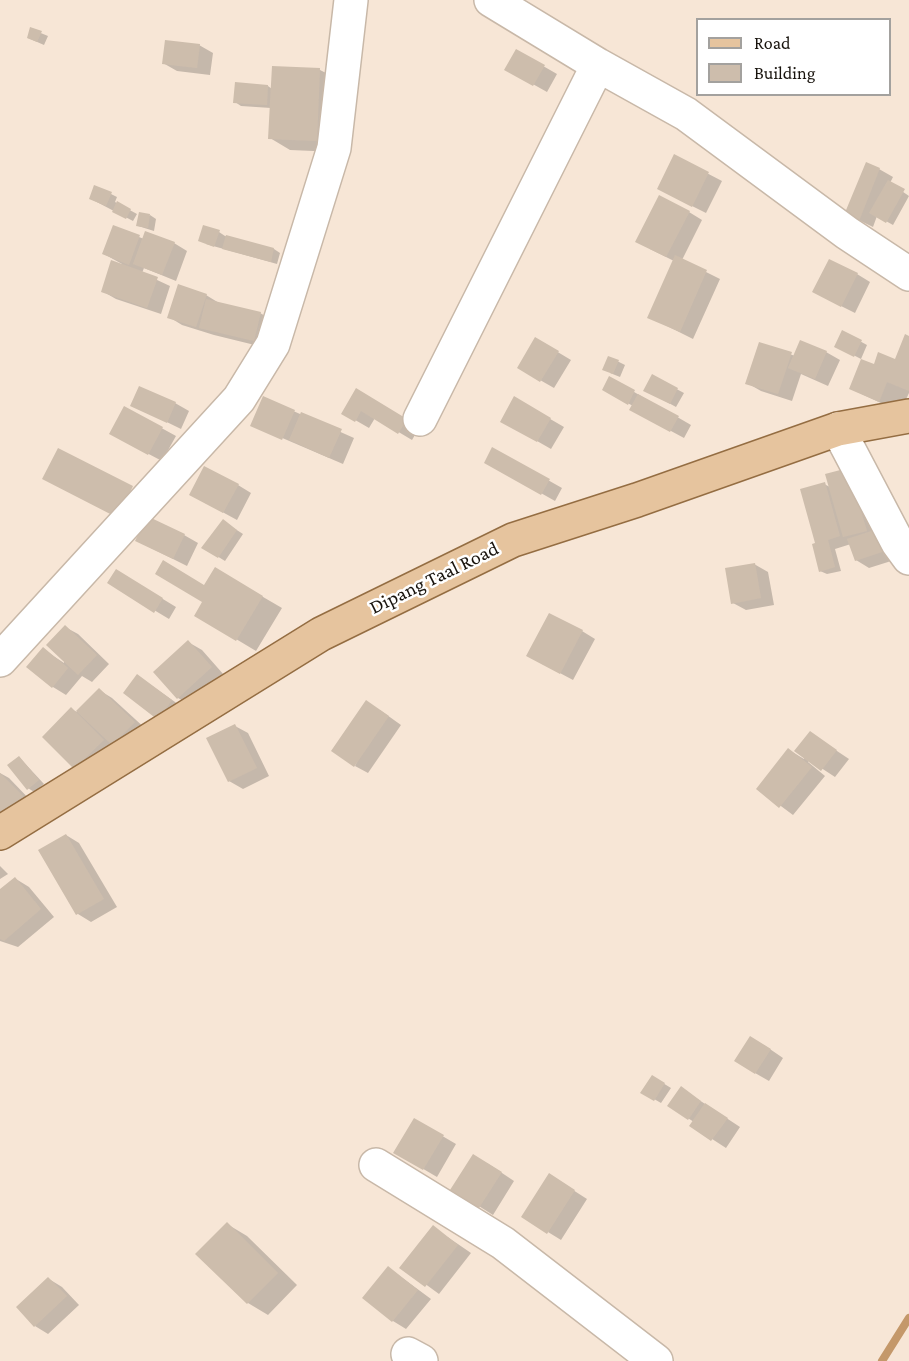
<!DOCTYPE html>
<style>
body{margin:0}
#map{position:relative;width:909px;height:1361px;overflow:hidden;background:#f7e6d6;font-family:"Crimson Pro",serif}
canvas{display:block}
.legend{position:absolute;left:696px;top:18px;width:195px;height:78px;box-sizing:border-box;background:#fff;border:2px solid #a3a19e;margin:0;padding:8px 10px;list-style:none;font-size:18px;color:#18130d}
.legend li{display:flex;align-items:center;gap:12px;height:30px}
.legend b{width:30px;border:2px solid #a3a19e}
</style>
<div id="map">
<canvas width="909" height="1361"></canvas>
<ul class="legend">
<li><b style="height:8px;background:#e6c49e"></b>Road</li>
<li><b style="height:16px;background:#cdbdac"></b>Building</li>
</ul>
</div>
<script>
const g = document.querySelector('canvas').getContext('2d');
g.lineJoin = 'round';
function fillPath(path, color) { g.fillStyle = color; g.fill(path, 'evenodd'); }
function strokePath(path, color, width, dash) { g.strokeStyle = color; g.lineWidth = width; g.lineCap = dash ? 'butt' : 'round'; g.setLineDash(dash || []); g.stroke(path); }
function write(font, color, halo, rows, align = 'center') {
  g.font = font + ' "Crimson Pro",serif'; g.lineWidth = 5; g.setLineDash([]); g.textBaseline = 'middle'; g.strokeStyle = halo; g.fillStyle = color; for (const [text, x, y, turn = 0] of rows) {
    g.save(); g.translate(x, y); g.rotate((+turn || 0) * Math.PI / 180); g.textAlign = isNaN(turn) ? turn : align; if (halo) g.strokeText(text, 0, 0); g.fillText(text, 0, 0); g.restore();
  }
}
fillPath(new Path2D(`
 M31 29 48 36 44 45 28 38Z
 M199 45 213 53 210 75 177 71 163 63Z
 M517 51 557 74 547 92 506 69Z
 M327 60 337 61V152L290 150 270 138 271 108 241 106 235 102 268 86 272 89 273 67 320 70 326 73Z
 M674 156 722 181 706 213 672 196Z
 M879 169 893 177 890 183 909 196 893 225 877 216 873 227 846 214Z
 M111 194 117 197 115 202 137 214 133 221 91 199Z
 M689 212 702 220 682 260 720 279 693 339 649 317 674 261 650 249Z
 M150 215 156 219 154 231 138 226Z
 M114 227 144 239 174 243 187 251 176 281 144 268 142 273 170 286 161 314 116 299 102 291 122 264 104 254Z
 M219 232 225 236 274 249 280 253 277 264 206 244Z
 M857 274 870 282 855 313 827 299Z
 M206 295 219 303 260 313 274 321 267 348 214 335 182 325 169 317Z
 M843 332 867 345 861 359 836 346Z
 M909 338V393L900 412 851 389 874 366 896 361Z
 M536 339 571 360 554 388 519 368Z
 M760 343 795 356 826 352 840 360 828 386 801 374 792 401 761 391 747 383Z
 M609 357 625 365 620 377 610 373Z
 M652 376 684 393 676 407 645 390Z
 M610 378 691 425 684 438 645 417 633 406 604 390Z
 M357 390 419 428 412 440 375 418 369 428 343 413Z
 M264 398 354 438 343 464 252 425Z
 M514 398 564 427 551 449 502 421Z
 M175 403 189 411 181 429 132 405Z
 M125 408 176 436 162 461 124 441Z
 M493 449 562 488 555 501 486 462Z
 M826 475 886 528 907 556 869 568 856 560 851 544 835 549 841 571 827 574 820 571 824 484 830 487Z
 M238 485 251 493 237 520 204 502Z
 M229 525 243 534 225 561 204 548Z
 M184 535 198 543 187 566 137 541Z
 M754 564 768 572 774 605 746 610 733 603Z
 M215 569 282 608 256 651 196 615 204 602 205 587Z
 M130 579 176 607 169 619 109 583Z
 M65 627 78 634 109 664 92 682 82 676 66 695 53 687 43 649 64 663Z
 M582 631 595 639 573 680 541 663Z
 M188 642 202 650 224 675 191 705 178 698Z
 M138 676 185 709 172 726Z
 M99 690 112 698 147 730 75 768 71 709 77 712Z
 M380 710 401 725 368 773 355 766Z
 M235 726 248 733 269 776 243 789 229 781Z
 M810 733 849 759 835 777 809 760 808 762 825 776 793 815 758 789 789 750 804 759Z
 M19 757 44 784 34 792 28 788Z
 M0 773 9 778 35 805 0 819Z
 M66 835 79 843 117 907 91 922 78 914Z
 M0 866 8 874 0 879Z
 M16 879 29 887 54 917 18 947 0 941V891Z
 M764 1045 783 1058 769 1081 755 1073Z
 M653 1077 671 1088 661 1103 642 1092Z
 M687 1092 740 1127 726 1148 692 1126 694 1122 669 1106Z
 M415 1120 456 1144 437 1177 396 1153Z
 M487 1163 514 1181 493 1215 452 1189Z
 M562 1183 587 1199 561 1240 548 1232Z
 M227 1224 247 1236 297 1285 268 1315 248 1303Z
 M433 1227 471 1253 439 1294 402 1267Z
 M389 1268 431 1299 406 1329 393 1321Z
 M49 1279 62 1287 79 1305 48 1334 35 1326Z`), '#0003');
strokePath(new Path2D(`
 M882 1361 909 1318`), '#c4986a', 8);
fillPath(new Path2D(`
 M30 27 42 31 37 42 27 38Z
 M165 40 200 44 197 68 162 64Z
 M516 49 545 65 533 86 504 70Z
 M272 66 320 68 317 141 268 139Z
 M235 82 268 85 267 105 233 103Z
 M674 154 709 172 692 207 657 189Z
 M866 162 880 168 859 221 844 215Z
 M888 180 905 189 886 223 869 213Z
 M94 185 112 192 106 206 89 199Z
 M659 195 690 211 666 257 635 242Z
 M117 201 131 209 126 219 112 212Z
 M139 212 150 214 148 228 136 226Z
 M113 225 140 235 129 265 102 254Z
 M203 225 220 230 214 247 198 241Z
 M145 231 175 242 162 275 133 264Z
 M226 235 274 248 271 262 222 249Z
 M675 255 707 270 680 332 647 318Z
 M829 259 858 273 841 307 812 292Z
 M111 260 158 277 147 308 101 292Z
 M178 284 207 294 196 327 167 318Z
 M206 299 261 312 254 341 199 328Z
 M842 330 862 340 854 357 834 347Z
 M905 334 909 336V391L887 382 879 402 849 389 861 359 874 364 878 352 895 359Z
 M535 337 559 351 540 382 517 368Z
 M800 340 827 351 815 379 788 368Z
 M759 342 792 352 778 394 745 384Z
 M608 356 619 360 613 374 602 370Z
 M652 374 678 388 670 404 643 391Z
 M609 376 635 390 628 405 602 390Z
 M139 386 176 402 167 423 130 406Z
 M356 388 407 419 398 434 361 411 355 422 341 414Z
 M638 394 679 416 670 432 629 410Z
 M263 396 295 410 282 440 250 426Z
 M514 396 551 418 537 442 500 422Z
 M124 406 163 427 148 455 109 434Z
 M301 412 342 429 329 458 289 440Z
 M492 447 550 479 541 495 484 463Z
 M58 448 133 486 118 518 42 479Z
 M204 466 239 484 223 513 189 495Z
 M848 468 867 531 843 537 825 474Z
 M825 482 840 536 828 540 835 567 819 572 812 544 815 543 800 489Z
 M147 516 185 534 173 559 135 541Z
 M223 519 237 530 218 558 201 548Z
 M887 526 894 548 855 561 847 539Z
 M163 560 204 585 215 567 263 596 236 641 194 616 202 602 155 574Z
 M755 563 761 598 731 604 725 568Z
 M116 569 163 598 154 613 107 583Z
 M549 613 583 630 560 674 526 656Z
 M65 625 97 655 78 675 46 645Z
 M188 640 212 667 177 699 153 672Z
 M43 647 68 668 52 688 26 667Z
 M137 674 172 700 158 720 123 693Z
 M99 688 135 722 112 745 76 711Z
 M366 700 389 716 354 767 331 751Z
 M71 707 104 740 74 769 42 737Z
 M235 724 257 768 228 782 206 738Z
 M810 731 837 750 821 771 794 751Z
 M788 748 812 767 779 808 756 789Z
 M19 756 39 780 27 790 7 765Z
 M0 773 23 796 0 819Z
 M66 834 104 899 76 915 38 850Z
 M15 877 41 909 4 941 0 939V889Z
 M750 1036 771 1049 755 1074 734 1061Z
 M652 1075 665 1083 654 1101 640 1093Z
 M681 1086 701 1101 688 1120 667 1106Z
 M705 1103 728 1118 711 1141 689 1126Z
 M414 1118 444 1135 423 1170 393 1153Z
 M473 1154 502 1172 479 1208 450 1190Z
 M549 1173 575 1190 547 1234 521 1217Z
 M227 1222 278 1273 247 1304 195 1254Z
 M433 1225 458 1245 425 1287 399 1268Z
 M388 1266 418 1290 392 1322 362 1298Z
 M48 1277 67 1296 34 1327 16 1307Z`), '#cdbdac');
const minor = new Path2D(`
 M491 0 598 65 686 114 847 233 909 274
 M420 419 598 65
 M838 429 898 543 909 558
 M0 660 239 399 273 344 334 148 351 0
 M376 1165 503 1243 656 1361
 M408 1354 421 1361`);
const major = new Path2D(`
 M0 833 321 634 513 540 637 500 838 429 909 416`);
strokePath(minor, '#c8b8a8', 36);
strokePath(major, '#946d42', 36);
strokePath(minor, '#fff', 33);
strokePath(major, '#e6c49e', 33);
write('20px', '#18130d', '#fff', [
 ["Dipang Taal Road",434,578,-26]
]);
</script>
